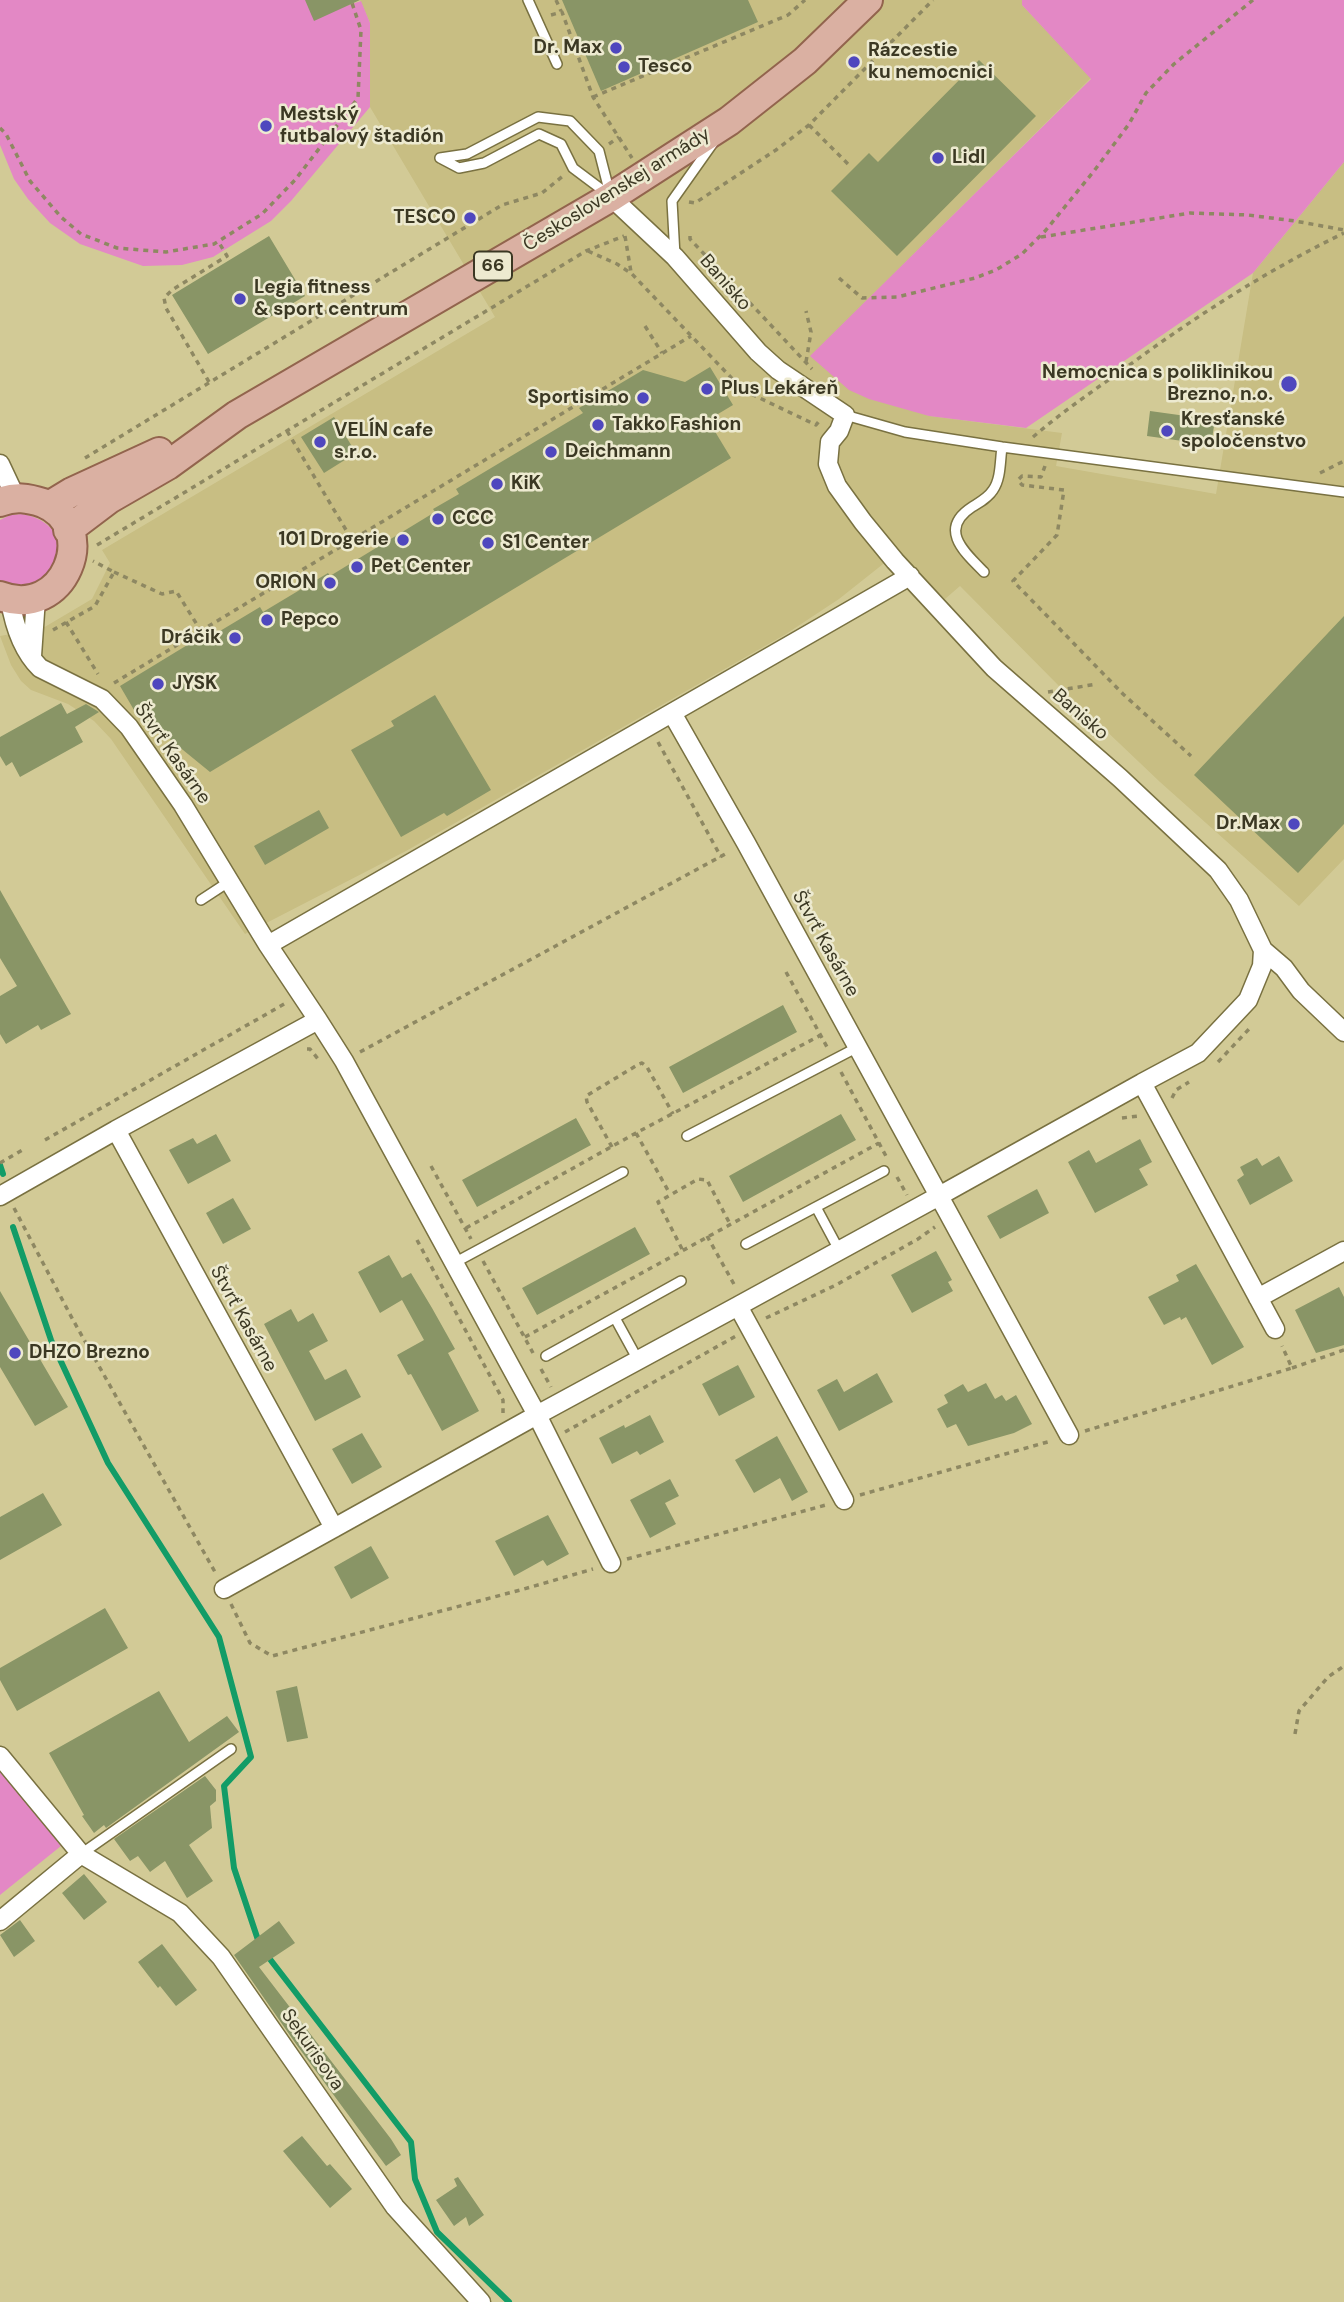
<!DOCTYPE html>
<meta charset="utf-8">
<style>
body{margin:0}
canvas{display:block;background:#d2ca96}
</style>
<canvas width="1344" height="2302"></canvas>
<script>
const g = document.querySelector('canvas').getContext('2d');
g.lineJoin = 'round';
function fillPath(path, color) { g.fillStyle = color; g.fill(path, 'evenodd'); }
function strokePath(path, color, width, dash) { g.strokeStyle = color; g.lineWidth = width; g.lineCap = dash ? 'butt' : 'round'; g.setLineDash(dash || []); g.stroke(path); }
function write(font, color, halo, rows, align = 'center') {
  g.font = font + ' "DM Sans",sans-serif'; g.lineWidth = 5; g.setLineDash([]); g.textBaseline = 'middle'; g.strokeStyle = halo; g.fillStyle = color; for (const [text, x, y, turn = 0] of rows) {
    g.save(); g.translate(x, y); g.rotate((+turn || 0) * Math.PI / 180); g.textAlign = isNaN(turn) ? turn : align; if (halo) g.strokeText(text, 0, 0); g.fillText(text, 0, 0); g.restore();
  }
}
fillPath(new Path2D(`
 M360 0H1022V5L1091 78 811 356 929 416 1062 433 1056 466 1216 494 1253 273 1344 162V859L1299 906 1160 782 1059 686 960 586 945 599 897 553 839 599 786 634 406 851 245 934 111 739 94 721 68 704 31 690 21 681 11 665 0 636 43 628 92 599 110 563 102 550 495 317 370 107V23Z`), '#c8be83');
fillPath(new Path2D(`
 M0 0H342L346 6 361 1 370 23V107L291 201 271 221 213 257 182 265 143 266 80 244 50 223 28 199 14 179 0 145Z
 M1022 0H1344V162L1253 273 1026 428 929 416 869 399 849 390 810 356 1091 79 1022 5Z
 M22 514C40 517 59 528 59 549 59 556 55 565 53 571L26 589 0 583V520L10 515Z
 M0 1768 61 1846 0 1895Z`), '#e388c5');
strokePath(new Path2D(`
 M0 1165 3 1174
 M13 1227 51 1340 108 1463 219 1637 251 1757 224 1786 234 1868 260 1946
 M266 1954 411 2142 415 2179 437 2232 509 2302`), '#129c67', 6);
fillPath(new Path2D(`
 M305 0H360L314 21Z
 M562 0H748L758 22 601 91Z
 M979 60 1036 116 897 256 831 191 869 153 878 162Z
 M269 236 305 296 208 354 172 295Z
 M710 367 733 405 708 420 731 458 210 772 134 710 120 686 207 633 210 637 260 607 263 612 328 573 330 576 435 512 433 509 459 494 456 489 583 413 579 408 643 370 685 382Z
 M1150 411 1215 420 1211 445 1147 436Z
 M334 417 356 453 324 473 301 437Z
 M1344 616V824L1298 873 1194 775Z
 M435 695 491 790 447 816 444 813 401 837 351 750 394 726 391 721Z
 M61 703 67 714 86 704 99 712 75 727 83 742 20 777 12 762 6 766 0 756V737Z
 M319 810 329 828 265 865 254 846Z
 M0 890 71 1014 41 1030 38 1025 6 1044 0 1034V996L17 986 0 958Z
 M783 1005 797 1032 683 1093 669 1067Z
 M841 1114 856 1140 743 1202 729 1176Z
 M576 1118 591 1145 477 1207 462 1180Z
 M216 1134 231 1161 188 1184 169 1150 193 1138 197 1144Z
 M1140 1139 1152 1162 1139 1169 1148 1185 1095 1213 1068 1162 1089 1150 1096 1163Z
 M1279 1156 1293 1181 1250 1205 1237 1180 1244 1175 1240 1167 1257 1158 1262 1166Z
 M1037 1189 1049 1213 1000 1239 987 1216Z
 M233 1198 251 1229 223 1244 206 1213Z
 M635 1227 650 1254 537 1315 522 1288Z
 M936 1251 952 1280 948 1282 953 1291 912 1313 891 1275Z
 M389 1255 402 1278 411 1273 432 1308 455 1349 448 1353 479 1411 442 1431 411 1374 408 1375 397 1355 424 1340 402 1300 380 1313 358 1272Z
 M1196 1264 1244 1347 1212 1365 1186 1317 1181 1320 1180 1317 1164 1325 1148 1297 1179 1281 1176 1275Z
 M1339 1287 1344 1297V1345L1316 1353 1295 1310Z
 M0 1291 68 1407 35 1426 0 1367Z
 M291 1309 298 1322 313 1313 328 1341 309 1351 325 1380 346 1369 361 1397 315 1421 264 1324Z
 M738 1365 755 1397 719 1416 702 1384Z
 M877 1373 893 1402 839 1431 817 1390 837 1379 844 1392Z
 M986 1383 995 1399 1002 1395 1006 1401 1016 1395 1032 1424 1014 1433 968 1446 956 1424 947 1428 937 1409 948 1403 944 1395 963 1384 968 1392Z
 M650 1415 664 1442 640 1455 637 1451 612 1464 599 1438 624 1425 625 1428Z
 M362 1433 382 1467 352 1484 332 1449Z
 M777 1436 808 1492 792 1501 780 1478 754 1493 735 1460Z
 M670 1479 679 1496 665 1503 676 1524 650 1538 630 1500Z
 M43 1493 62 1525 0 1560V1517Z
 M548 1515 569 1554 547 1566 543 1560 514 1576 495 1541Z
 M371 1546 389 1578 351 1599 334 1567Z
 M105 1608 128 1648 17 1711 0 1680V1668Z
 M297 1686 308 1738 287 1742 276 1691Z
 M159 1691 189 1742 227 1716 239 1732 106 1828 104 1825 94 1833 82 1816 84 1815 49 1753Z
 M205 1776 216 1790V1801L210 1806 212 1828 189 1845 213 1881 187 1898 165 1861 150 1872 138 1856 130 1861 114 1839Z
 M84 1874 107 1902 84 1920 62 1893Z
 M20 1920 35 1941 14 1957 0 1935Z
 M279 1921 295 1943 259 1967 391 2139 401 2155 386 2166 296 2044 234 1955Z
 M162 1944 197 1990 176 2006 160 1986 158 1988 138 1962Z
 M302 2136 327 2166 330 2164 352 2189 330 2208 283 2151Z
 M458 2177 484 2215 469 2226 466 2217 454 2226 436 2200 457 2186 454 2179Z`), '#899566');
const service = new Path2D(`
 M528 0 557 64
 M440 158 467 154 538 117 570 121 599 151 610 194
 M440 158 459 168 484 163 539 134 561 144 573 168 609 195
 M675 256 672 201 713 143
 M845 415 905 432 1002 447 1344 492
 M984 572C964 552 938 529 972 507 980 502 988 498 993 490 1001 479 1000 461 1002 447
 M201 900 230 881
 M687 1136 858 1047
 M816 1207 839 1250
 M746 1244 884 1171
 M454 1263 623 1172
 M615 1318 638 1360
 M546 1356 681 1281
 M81 1854 231 1749`);
const minor = new Path2D(`
 M611 197 675 257 758 352 778 370 845 415 839 431 830 442 828 464 837 486 863 522 895 561 994 668 1120 778 1218 870 1239 900 1263 950 1284 968 1301 991 1344 1032
 M0 464 16 498
 M10 600C14 625 22 650 40 668L102 699 129 727 183 805 268 945 318 1020 116 1130
 M32 656 36 598
 M672 713 746 843 939 1196 738 1306
 M268 945 910 576
 M1263 950 1262 966 1248 1000 1198 1053 1142 1083 1275 1329
 M0 1196 116 1130 334 1528 537 1415 344 1061 318 1020
 M1258 1298 1344 1251
 M1069 1435 939 1196 1142 1083
 M611 1563 537 1415 738 1306 844 1500
 M224 1589 334 1528
 M0 1756 81 1854 180 1913 221 1957 395 2207 481 2302
 M0 1921 81 1854`);
const primary = new Path2D(`
 M0 502C15 496 28 498 43 503 102 527 64 621 0 596
 M49 506 72 492 159 452
 M68 530 109 499 168 465 237 415 611 197 729 121 805 61 868 0`);
strokePath(service, '#797141', 12);
strokePath(minor, '#797141', 21);
strokePath(primary, '#92644d', 32);
strokePath(new Path2D(`
 M556 0 561 11
 M551 15 562 12 593 97 632 158
 M593 97 788 15 805 0
 M809 125 850 166
 M0 128 6 134 30 181 61 217 81 234 117 248 166 252 214 244 262 214 295 180 358 98 361 30 351 0
 M609 144 619 137
 M689 202 695 203 776 150 809 125 933 0
 M625 236 631 272
 M690 236V239L812 369
 M1041 237 1190 213 1248 215 1295 221 1344 230
 M588 251 617 264 632 274 743 390 816 425 820 420
 M839 278 862 298 897 297 975 278 996 270 1022 254 1046 230 1094 171 1129 124 1146 93 1174 64 1253 0
 M645 326 662 353
 M806 362 811 332 806 311
 M209 382 166 308 164 298 172 290 227 256 218 241
 M287 431 352 540
 M1033 437C1062 412 1093 391 1124 369 1193 318 1266 271 1344 233
 M85 458 502 205 542 193 563 176
 M1045 466 1041 477 1022 476 1018 480 1022 485 1064 490 1057 535 1013 581 1123 694 1191 756
 M1320 473 1344 461
 M97 545 586 251 624 236
 M114 572 162 594 176 591 201 631
 M66 622 98 674
 M53 630 95 606 114 572 93 561
 M114 683 691 336
 M1048 692 1097 684
 M658 742 721 857
 M786 972 827 1047
 M307 1049H310L318 1059
 M360 1052 729 852
 M1218 1062 1249 1029
 M841 1072 887 1158
 M1172 1098 1176 1090 1189 1082
 M1122 1118 1138 1116
 M636 1133 670 1194
 M45 1140 286 1003
 M612 1147 587 1102 586 1096 639 1064 642 1063 647 1067 673 1114
 M0 1163 24 1149
 M431 1166 471 1239
 M897 1177 907 1195
 M14 1208 73 1320 215 1572
 M466 1228 636 1133 821 1035
 M707 1236 735 1286
 M417 1240 503 1400V1413
 M682 1249 658 1202 698 1179 707 1180 730 1224
 M483 1261 533 1353
 M766 1318 836 1285 918 1239 935 1227
 M525 1337 879 1143
 M1292 1368 1344 1350
 M541 1369 551 1387
 M1085 1431 1292 1368 1282 1346
 M565 1432 736 1336
 M860 1495 1051 1441
 M627 1559 826 1505
 M231 1604 250 1643 272 1656 524 1589 593 1569
 M1295 1734 1299 1711 1328 1677 1344 1666`), '#8e8862', 3.5, [5, 5]);
strokePath(service, '#fff', 9);
strokePath(minor, '#fff', 18);
strokePath(primary, '#dab0a2', 28);
for (const [x, y, r, color] of [
 [616,48,7,"#4f47be"],
 [854,62,7,"#4f47be"],
 [624,67,7,"#4f47be"],
 [266,126,7,"#4f47be"],
 [938,158,7,"#4f47be"],
 [470,218,7,"#4f47be"],
 [240,299,7,"#4f47be"],
 [1289,384,9,"#4f47be"],
 [707,389,7,"#4f47be"],
 [643,398,7,"#4f47be"],
 [598,425,7,"#4f47be"],
 [1167,431,7,"#4f47be"],
 [320,442,7,"#4f47be"],
 [551,452,7,"#4f47be"],
 [497,484,7,"#4f47be"],
 [438,519,7,"#4f47be"],
 [403,540,7,"#4f47be"],
 [488,543,7,"#4f47be"],
 [357,567,7,"#4f47be"],
 [330,583,7,"#4f47be"],
 [267,620,7,"#4f47be"],
 [235,638,7,"#4f47be"],
 [158,684,7,"#4f47be"],
 [1294,824,7,"#4f47be"],
 [15,1353,7,"#4f47be"]
]) { const dot = new Path2D(); dot.arc(x, y, r, 0, 2 * Math.PI); g.fillStyle = color; g.fill(dot); strokePath(dot, '#edead0', 2.5); }
for (const [x, y, w] of [
 [493,266,38]
]) { const box = new Path2D(); box.roundRect(x - w / 2, y - 14.5, w, 29, 5); g.fillStyle = '#edead0'; g.fill(box); strokePath(box, '#3b3823', 2); }
write('bold 18px', '#3b3823', null, [
 ["66",493,266]
]);
write('bold 19px', '#3b3823', '#edead0', [
 ["Dr. Max",602,48,"right"],
 ["Rázcestie",868,51],
 ["ku nemocnici",868,73],
 ["Tesco",638,67],
 ["Mestský",280,115],
 ["futbalový štadión",280,137],
 ["Lidl",952,158],
 ["TESCO",456,218,"right"],
 ["Legia fitness",254,288],
 ["& sport centrum",254,310],
 ["Nemocnica s poliklinikou",1273,373,"right"],
 ["Brezno, n.o.",1273,395,"right"],
 ["Plus Lekáreň",721,389],
 ["Sportisimo",629,398,"right"],
 ["Kresťanské",1181,420],
 ["spoločenstvo",1181,442],
 ["Takko Fashion",612,425],
 ["VELÍN cafe",334,431],
 ["s.r.o.",334,453],
 ["Deichmann",565,452],
 ["KiK",511,484],
 ["CCC",452,519],
 ["101 Drogerie",389,540,"right"],
 ["S1 Center",502,543],
 ["Pet Center",371,567],
 ["ORION",316,583,"right"],
 ["Pepco",281,620],
 ["Dráčik",221,638,"right"],
 ["JYSK",172,684],
 ["Dr.Max",1280,824,"right"],
 ["DHZO Brezno",29,1353]
], 'left');
write('19px', '#3b3823', '#edead0', [
 ["Československej armády",617,190,-32],
 ["Banisko",725,283,49],
 ["Banisko",1080,715,41],
 ["Štvrť Kasárne",172,754,55],
 ["Štvrť Kasárne",825,944,61],
 ["Štvrť Kasárne",243,1319,61],
 ["Sekurisova",312,2050,55]
]);
</script>
